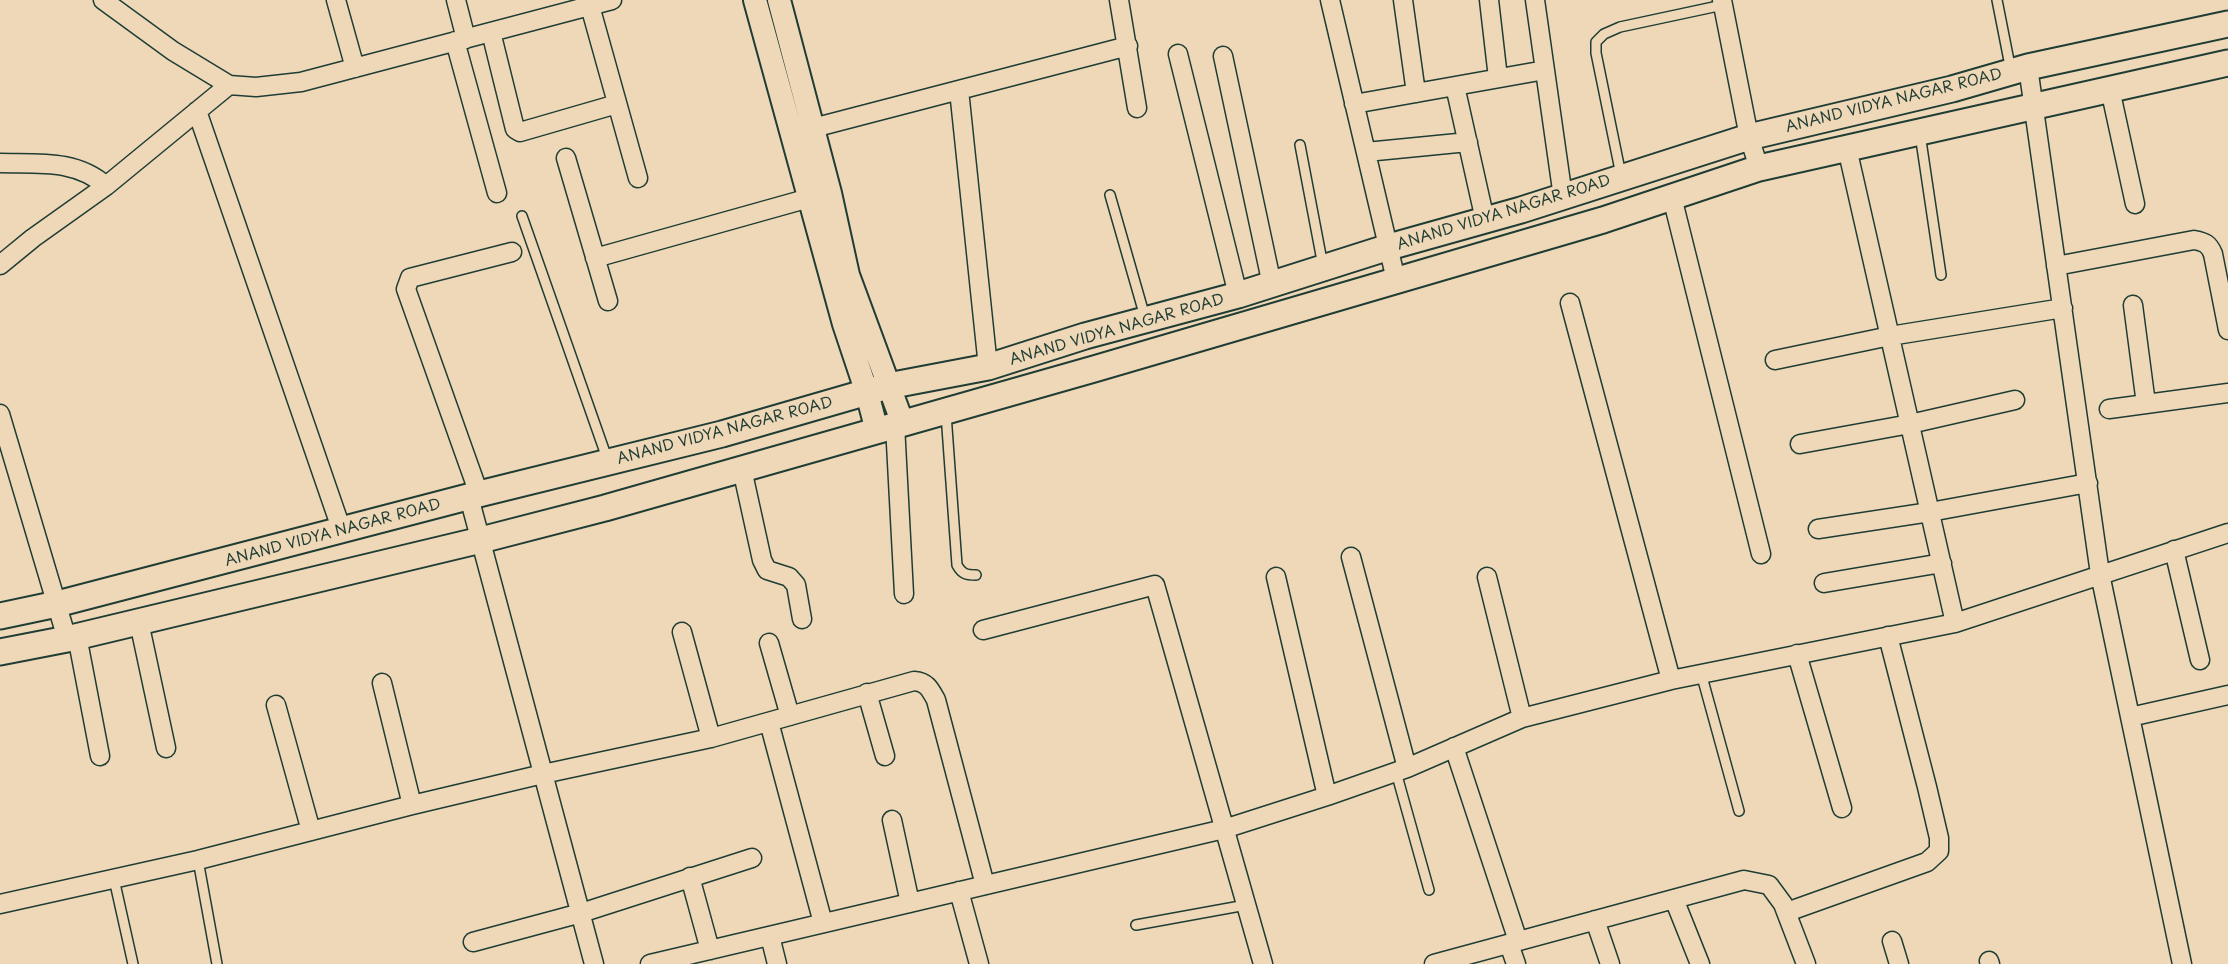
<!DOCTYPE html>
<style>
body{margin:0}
canvas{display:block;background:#efd8b8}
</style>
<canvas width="2228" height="964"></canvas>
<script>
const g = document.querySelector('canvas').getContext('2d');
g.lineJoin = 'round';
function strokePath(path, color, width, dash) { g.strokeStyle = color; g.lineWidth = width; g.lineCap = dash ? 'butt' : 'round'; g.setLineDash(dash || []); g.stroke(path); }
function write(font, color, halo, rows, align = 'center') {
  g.font = font + ' "Playpen Sans",sans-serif'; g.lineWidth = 4; g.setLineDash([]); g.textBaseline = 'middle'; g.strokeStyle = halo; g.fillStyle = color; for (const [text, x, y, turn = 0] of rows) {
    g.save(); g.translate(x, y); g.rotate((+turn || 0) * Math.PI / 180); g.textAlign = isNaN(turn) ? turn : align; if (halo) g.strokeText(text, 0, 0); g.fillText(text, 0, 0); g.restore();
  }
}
const service = new Path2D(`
 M1997 0 2011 71
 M1920 134 1941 275
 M1300 145 1323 266
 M1621 175 1596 53V42L1604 34 1620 27 1723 5
 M1110 195 1145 317
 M522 216 608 461
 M946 414 957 565C962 574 966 575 976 575
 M1701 673 1739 811
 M1396 772 1429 890
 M198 860 217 964
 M114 879 133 964
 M1136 925 1246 905`);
const minor = new Path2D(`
 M103 0 173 51 229 85 256 87 301 82 612 0
 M336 0 355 68
 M456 0 466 39
 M1119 0 1137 108
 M1330 0 1396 280
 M1403 0 1416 93
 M1489 0 1498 78
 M1535 0 1563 197
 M1722 0 1749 137 1759 168
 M590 6 638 178
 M491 32 515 129 520 132 617 104
 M455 41 497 193
 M1178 54 1238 295
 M1223 56 1272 285
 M2028 67 2100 574 2182 964
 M1455 86 1485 220
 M2110 89 2135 204
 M959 90 988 367
 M1354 104 1545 70
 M197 111 342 531
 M813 128 1128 46
 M1847 148 1955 623
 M1366 152 1468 142
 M566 158 608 301
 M0 163C38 164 76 159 106 186
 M1672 197 1761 554
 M595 258 820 195
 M0 265 33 238 106 186 229 85
 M2056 266 2194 240C2205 242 2209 244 2213 254L2228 330
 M1570 303 1671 680
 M2133 305 2146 404
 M1775 360 1890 336 2063 308
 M2109 409 2228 393
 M0 414 67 639
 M895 425 904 594
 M1800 444 1910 424 2015 400
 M742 469 762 560 767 570 789 577 796 585 802 619
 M479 494 406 289 410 278 512 252
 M469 497 594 964
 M1818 529 1930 512 2088 483
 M2174 550 2200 660
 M1351 557 1407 768
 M1276 577 1327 796
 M1487 577 1522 718
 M1824 583 1942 563
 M139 622 166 748
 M983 630 1155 585 1263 964
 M682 632 711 738
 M77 636 100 756
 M769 643 790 716
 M1797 654 1842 808
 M382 683 412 805
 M867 693 885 756
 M276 705 311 831
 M2130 717 2228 695
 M769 722 823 923
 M1454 747 1518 941
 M892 820 910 903
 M690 877 710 950
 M959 891 979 964
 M1674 899 1700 964
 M0 904 198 860 412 805 543 774 711 738 914 681C927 682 930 689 936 700L985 885
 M1787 912 1927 862 1939 851V838L1927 787 1888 636
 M1595 920 1610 964
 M770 936 777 964
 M1892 941 1899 964
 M473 942 581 913 752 858
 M1509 944 1516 964
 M1989 961 1990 964
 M650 964 1224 829 1327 796 1407 768 1522 718 1671 680 1955 623 2228 533
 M1434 964 1744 880 1769 885 1783 904 1806 964`);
const tertiary = new Path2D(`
 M755 0 844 324 867 393 877 431
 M779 0 830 193 848 275 903 424`);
const secondary = new Path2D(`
 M0 616 57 604 479 494 722 434 888 386 988 367 1085 336 1238 295 1389 247 1521 210 1749 137 1952 89 2028 67 2228 24
 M0 652 67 639 481 540 605 508 1094 369 1603 220 1759 168 2228 63`);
strokePath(service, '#1f3d34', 12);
strokePath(minor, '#1f3d34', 21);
strokePath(tertiary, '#1f3d34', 26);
strokePath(secondary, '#1f3d34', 29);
strokePath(service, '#efd8b8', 9);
strokePath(minor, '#efd8b8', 18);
strokePath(tertiary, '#efd8b8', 22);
strokePath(secondary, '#efd8b8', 25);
write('15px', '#1f3d34', '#efd8b8', [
 ["ANAND VIDYA NAGAR ROAD",1894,101,-14],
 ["ANAND VIDYA NAGAR ROAD",1504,213,-17],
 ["ANAND VIDYA NAGAR ROAD",1117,330,-16],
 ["ANAND VIDYA NAGAR ROAD",725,431,-15],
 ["ANAND VIDYA NAGAR ROAD",333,533,-15]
]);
</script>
